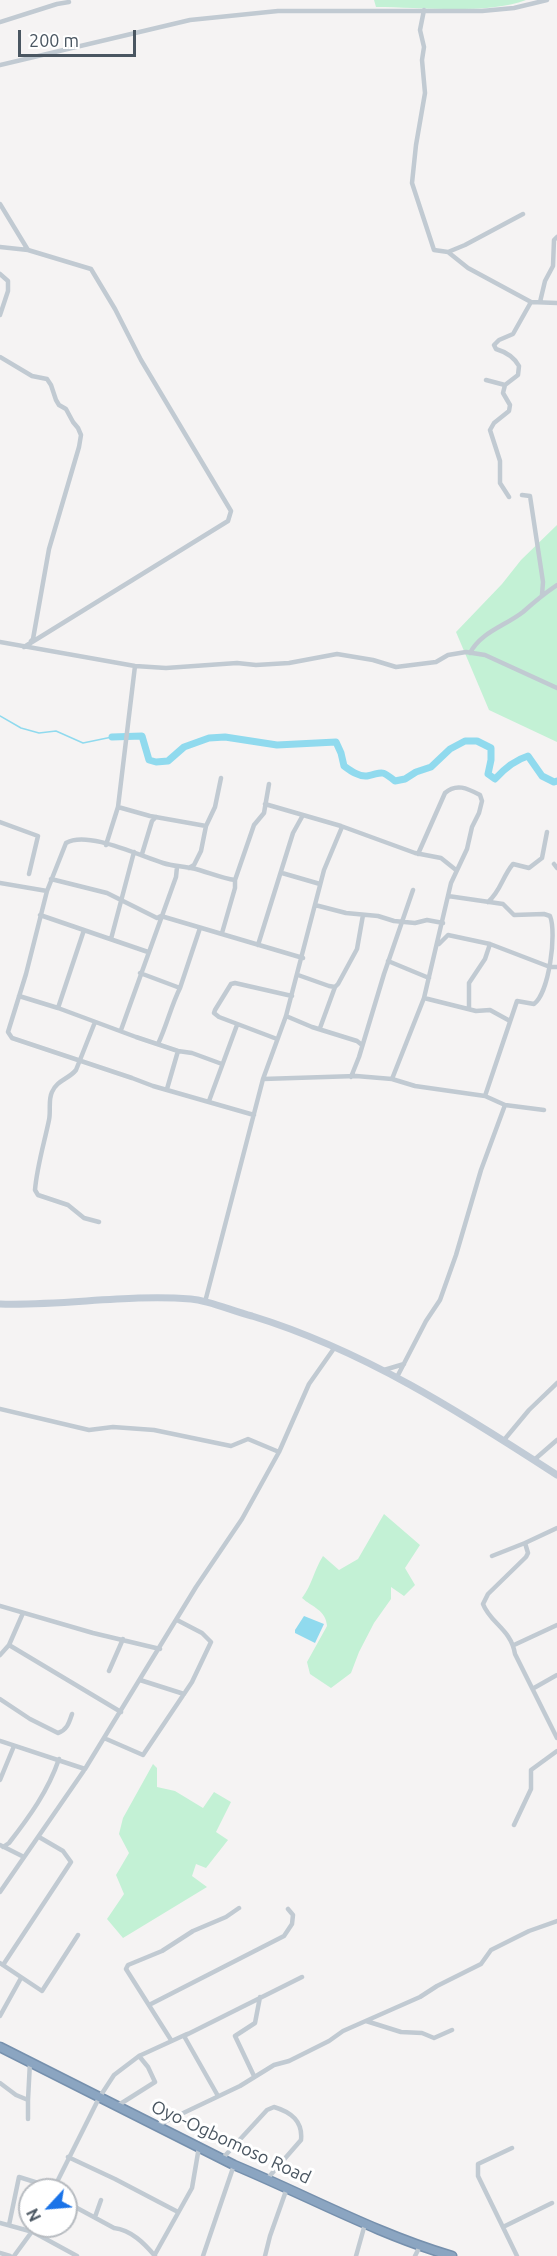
<!DOCTYPE html>
<style>
body{margin:0}
#map{position:relative;width:557px;height:2256px;overflow:hidden;background:#f5f3f3;font-family:Ubuntu,sans-serif}
canvas{display:block}
.north{position:absolute;left:18px;top:2178px;width:60px;height:60px;box-sizing:border-box;background:#fff;border:2px solid #b7bbc0;border-radius:50%;rotate:244deg;font-size:16px;font-weight:700;line-height:24px;text-align:center;color:#4a5661}
.north::after{content:'';display:block;margin:auto;width:21px;height:27px;background:#1a73e8;clip-path:polygon(50% 0,100% 100%,50% 72%,0 100%)}
.scale{position:absolute;left:18px;top:30px;width:118px;height:27px;box-sizing:border-box;border:3px solid #4a5661;border-top:0;padding-left:8px;font-size:18px;line-height:21px;white-space:nowrap;color:#4a5661;-webkit-text-stroke:4px #fff;paint-order:stroke}
</style>
<div id="map">
<canvas width="557" height="2256"></canvas>
<div class="north">N</div>
<div class="scale">200 m</div>
</div>
<script>
const g = document.querySelector('canvas').getContext('2d');
g.lineJoin = 'round';
function fillPath(path, color) { g.fillStyle = color; g.fill(path, 'evenodd'); }
function strokePath(path, color, width, dash) { g.strokeStyle = color; g.lineWidth = width; g.lineCap = dash ? 'butt' : 'round'; g.setLineDash(dash || []); g.stroke(path); }
function write(font, color, halo, rows, align = 'center') {
  g.font = font + ' Ubuntu,sans-serif'; g.lineWidth = 6; g.setLineDash([]); g.textBaseline = 'middle'; g.strokeStyle = halo; g.fillStyle = color; for (const [text, x, y, turn = 0] of rows) {
    g.save(); g.translate(x, y); g.rotate((+turn || 0) * Math.PI / 180); g.textAlign = isNaN(turn) ? turn : align; if (halo) g.strokeText(text, 0, 0); g.fillText(text, 0, 0); g.restore();
  }
}
fillPath(new Path2D(`
 M374 0H526C487 15 419 7 376 7Z
 M557 525V742L489 710 456 632 502 584 521 560Z
 M384 1514 420 1545 405 1568 415 1585 404 1596 391 1587V1599L374 1623 359 1652 351 1673 331 1688 310 1674 307 1662 327 1626C326 1610 312 1607 302 1598 312 1585 314 1570 323 1556L339 1570 358 1559Z
 M153 1764 157 1768V1787L175 1791 203 1808 214 1792 231 1802 216 1832 228 1840 206 1868 196 1864 192 1876 207 1887 123 1938 107 1919 124 1894 116 1875 129 1853 119 1834 123 1818Z`), '#c3f1d5');
fillPath(new Path2D(`
 M304 1616 324 1624 315 1643 295 1633V1630Z`), '#90daee');
strokePath(new Path2D(`
 M0 716 21 728 39 733 56 731 83 743 112 737`), '#90daee', 1.5);
strokePath(new Path2D(`
 M112 737 142 736 149 760 156 762 168 761 184 747 209 738 225 737 277 745 336 742 341 753 344 766C351 771 359 777 367 776 383 773 380 769 395 781L405 779 416 772 431 767 450 749 465 741H477L491 748V760L488 774 495 779C504 769 515 760 528 756L542 776 554 782 557 781`), '#90daee', 7);
const highway = new Path2D(`
 M0 2047 234 2165C306 2195 377 2234 452 2256`);
strokePath(highway, '#7690ad', 11);
strokePath(new Path2D(`
 M424 10 420 30 424 47 422 60 425 93 416 145 412 183 434 250 448 252 468 268 531 302 557 303
 M0 22 57 4 69 2
 M0 65 190 20 278 11H482L514 8 547 0
 M0 204 28 250
 M0 247 28 250 91 269 115 309 141 360 231 511 228 521 24 647
 M448 252 465 245 523 214
 M0 274 8 281V291L0 315
 M540 302 545 281 553 266 554 240 557 237
 M0 357 32 376 47 379 51 385 56 400 59 405 66 409 73 422 78 428 81 435 79 447 49 549 33 639 31 641
 M486 380 505 385 518 375 519 366C514 357 506 352 496 349L494 345 499 340 513 334 531 302
 M505 385 503 393 510 405 509 411 494 423 490 430 500 461V483L509 497
 M522 495 530 496 543 582 542 595
 M0 642 135 666 166 668 237 663 256 665 289 663 337 654 373 660 396 667 436 662 448 655 466 652 485 655 557 688
 M470 653C481 632 505 626 523 612 534 602 545 593 557 585
 M265 804 341 826 415 853 441 858 456 870
 M118 807 150 816 206 826
 M0 822 38 836 29 874
 M106 845 118 807 135 666
 M142 854 152 821 156 817
 M554 864 557 868
 M189 868 194 865 201 851 206 826 215 807 221 778
 M282 873 320 884
 M51 879 107 893 157 918 161 916 303 958
 M235 880C220 878 206 871 191 868 181 866 172 866 163 863 140 856 87 830 66 843L47 891 26 974 8 1032 12 1038 132 1078 153 1086 254 1115
 M0 883 47 891
 M448 896 503 904 514 915 544 914 550 916C557 933 549 993 534 1004L517 1001 485 1096
 M488 902C501 891 502 877 513 864L529 868 542 858 547 832
 M315 905 346 913 378 916 394 921 415 923 427 920 443 923
 M40 915 148 952
 M222 933 235 888V880L254 825 264 813 269 784
 M111 939 134 852
 M439 944 448 935 490 944 550 967H557
 M258 945 293 833 303 815
 M388 961 429 978
 M140 973 180 988C171 1006 167 1025 158 1044
 M298 975 329 986 335 987 338 984 357 949 363 915
 M180 988 200 928
 M19 996 58 1008 136 1037 178 1051 192 1053 222 1064
 M424 998 476 1011 490 1010 510 1021
 M58 1008 84 930
 M469 1009V983L485 959 490 944
 M286 1016 312 1027 357 1041 362 1045
 M95 1022 76 1070C69 1079 57 1080 52 1092 48 1100 51 1111 49 1120 44 1144 37 1166 35 1190L38 1195 68 1205 84 1218 99 1222
 M320 1028 335 987
 M121 1030 176 877 177 867
 M277 1039 219 1017 214 1013 215 1010 231 984 235 983 292 996
 M351 1077 359 1057 384 974 413 890
 M263 1079 356 1076 392 1079 415 1086 485 1096 505 1105 481 1170 456 1255 440 1300 426 1321 397 1377
 M392 1079 424 998 451 883 467 849 472 827 479 813 482 801 480 795C467 788 456 783 445 793L418 854
 M167 1089 178 1051
 M209 1101 237 1025
 M505 1105 544 1110
 M205 1302 263 1079 286 1016 324 870 342 827
 M384 1370 404 1364
 M0 1409 89 1430 113 1427 154 1430 231 1446 248 1439 279 1452
 M504 1440 529 1410 557 1383
 M534 1460 557 1440
 M557 1528 525 1543 528 1553 526 1557 488 1594 483 1604C490 1623 511 1629 515 1654L557 1738
 M492 1556 525 1543
 M0 1606 93 1633 160 1649
 M9 1645 121 1712
 M514 1645 557 1625
 M0 1655 9 1645 23 1613
 M109 1671 123 1639
 M140 1680 184 1694
 M534 1688 557 1675
 M0 1699 30 1719 58 1733C67 1730 69 1723 72 1714
 M104 1738 143 1755 192 1682 211 1642 202 1633 177 1620
 M0 1741 85 1769
 M0 1780 14 1746
 M514 1825 531 1789V1770L557 1751
 M0 1845 24 1857
 M3 1847 9 1843C30 1816 48 1791 59 1759
 M0 1892 85 1769 196 1587 242 1519 279 1452 309 1384 335 1347
 M0 1963 42 1991 78 1935
 M3 1965 71 1862 63 1851 39 1837
 M149 2005 284 1936 292 1924 293 1915 288 1909
 M0 2016 21 1978
 M366 2021 401 2032 422 2033 434 2038 452 2030
 M171 2040 126 1969 128 1965 162 1951 193 1931 226 1917 239 1908
 M254 2076 235 2036 255 2023 260 1997
 M0 2083 16 2095 28 2100V2119
 M218 2096 184 2036 302 1977
 M28 2100 30 2062
 M117 2106 155 2082 148 2067 139 2056
 M156 2126 240 2086 274 2065 289 2061 329 2041 343 2031 420 1997 437 1986 481 1964 491 1950 529 1931 557 1921
 M512 2148 478 2164V2176L517 2256
 M68 2157 115 2179 178 2212
 M222 2159 267 2110 274 2107C291 2112 303 2121 301 2140L267 2179
 M53 2190 99 2098 114 2075 139 2056 187 2034
 M66 2202 114 2228C131 2230 144 2243 155 2256
 M95 2217 101 2200
 M0 2223 33 2232 77 2256
 M9 2225 19 2177 54 2188
 M503 2227 552 2203
 M0 2253 10 2256
 M14 2256 36 2226
 M154 2256 192 2188 199 2147
 M203 2256 234 2165
 M265 2256 270 2236 287 2188
 M356 2256 365 2224
 M415 2256 420 2246`), '#c1cad2', 4.5);
strokePath(new Path2D(`
 M0 1304C64 1306 127 1294 191 1299 211 1301 232 1311 252 1316 363 1350 460 1412 557 1475`), '#c1cbd6', 7);
strokePath(highway, '#8ba5c1', 8);
write('18px', '#4a5661', '#fff', [
 ["Oyo-Ogbomoso Road",231,2142,25]
]);
</script>
